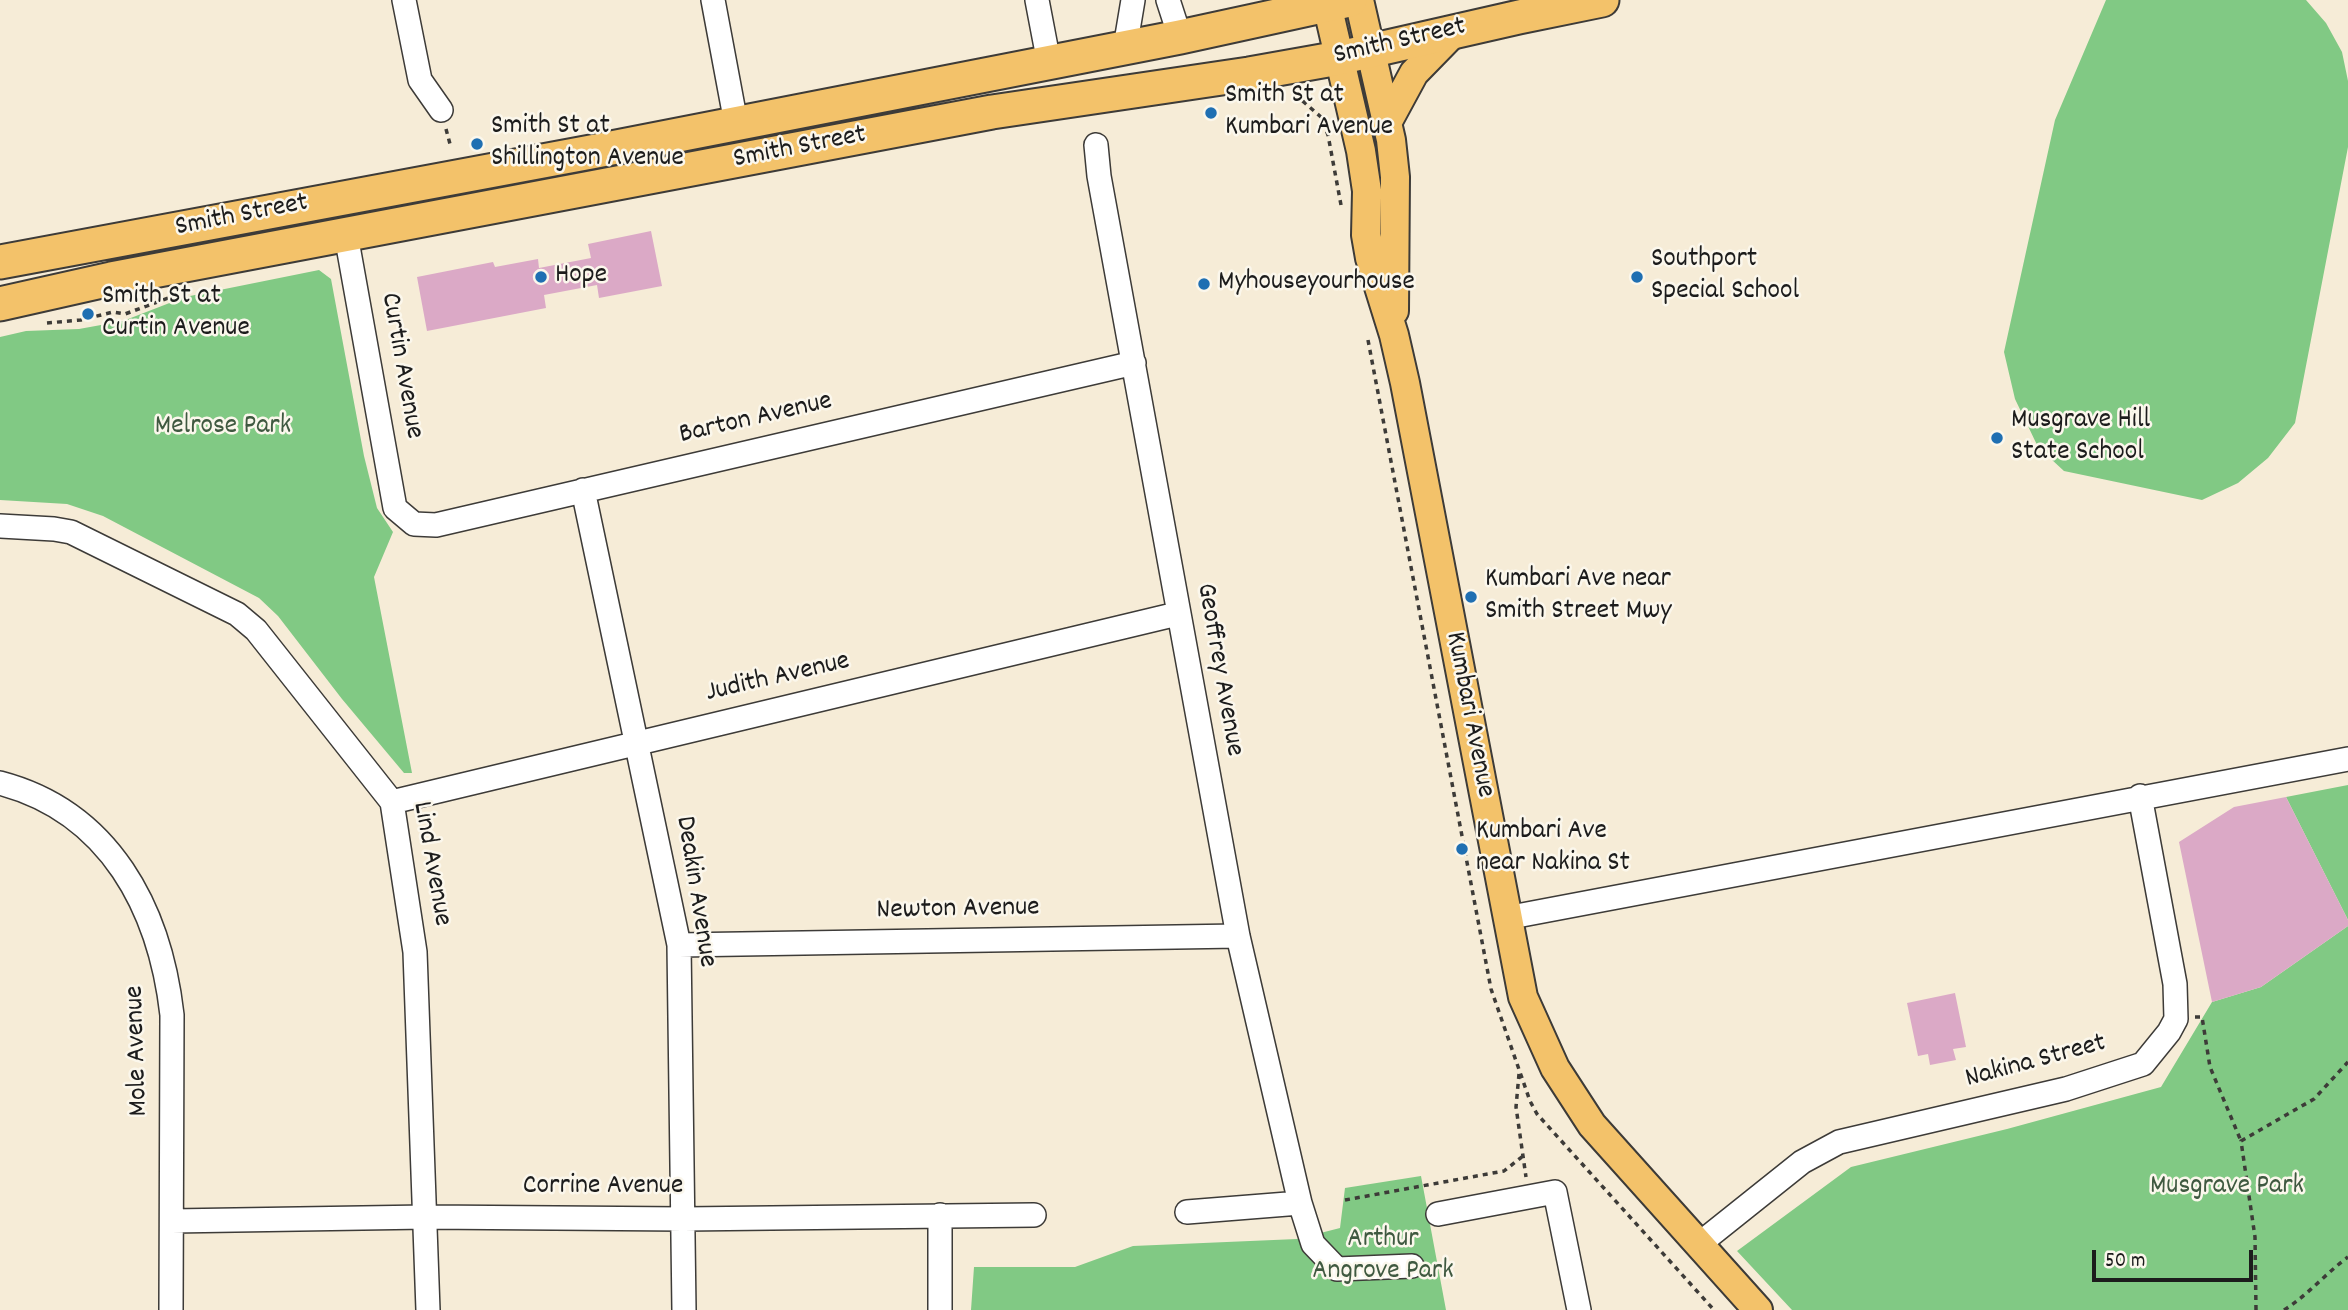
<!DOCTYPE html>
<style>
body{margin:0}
#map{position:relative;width:2348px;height:1310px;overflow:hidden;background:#f6ecd7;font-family:Dekko,sans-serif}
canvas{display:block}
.scale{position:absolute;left:2092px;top:1250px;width:161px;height:32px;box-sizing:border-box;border:4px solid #1c1c1c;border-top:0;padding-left:9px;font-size:21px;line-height:24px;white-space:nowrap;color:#1c1c1c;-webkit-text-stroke:5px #fbf7ec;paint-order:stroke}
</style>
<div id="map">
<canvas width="2348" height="1310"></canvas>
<div class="scale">50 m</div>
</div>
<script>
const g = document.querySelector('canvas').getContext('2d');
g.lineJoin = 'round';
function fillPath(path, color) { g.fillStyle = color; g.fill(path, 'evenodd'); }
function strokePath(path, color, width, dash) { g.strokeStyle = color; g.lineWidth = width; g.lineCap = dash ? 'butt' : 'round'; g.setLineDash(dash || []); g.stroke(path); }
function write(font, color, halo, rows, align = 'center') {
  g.font = font + ' Dekko,sans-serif'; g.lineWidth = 5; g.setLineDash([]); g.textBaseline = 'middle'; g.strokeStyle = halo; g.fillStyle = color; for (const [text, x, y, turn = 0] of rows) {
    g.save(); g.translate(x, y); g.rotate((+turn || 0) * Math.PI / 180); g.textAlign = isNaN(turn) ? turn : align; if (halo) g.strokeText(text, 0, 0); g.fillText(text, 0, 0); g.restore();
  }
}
fillPath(new Path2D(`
 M2106 0H2306L2326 23 2342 52 2348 81V147L2295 423 2268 458 2238 483 2202 500 2064 471 2038 447 2015 399 2004 352 2055 120Z
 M319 270 331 279 364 456 377 508 393 532 374 577 412 773H404L342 699 278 616 259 598 103 516 67 504 0 500V337L26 331 79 329 123 321 185 297Z
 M2348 785V920L2286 797Z
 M2348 926V1310H1792L1737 1251 1851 1167 2007 1129 2161 1087 2212 1002 2261 987Z
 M1421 1176 1446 1310H971L974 1267H1075L1133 1246 1297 1239 1340 1228 1345 1188Z`), '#81c984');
fillPath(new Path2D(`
 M651 231 662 286 599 298 597 285 544 295 546 308 427 331 417 277 493 262 495 267 538 259 539 268 591 258 588 244Z
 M2286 797 2348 920V926L2261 987 2212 1002 2179 842 2234 807Z
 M1955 993 1966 1047 1953 1049 1956 1060 1930 1065 1928 1054 1918 1056 1907 1003Z`), '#dba9c6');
const minor = new Path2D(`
 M404 0 420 80 441 110
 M713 0 736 123
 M1037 0 1049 63
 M1168 0 1180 37
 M1125 48 1133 0
 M1096 145 1099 176 1238 936 1300 1203 1313 1244 1337 1269 1412 1266
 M346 235 395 508 414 524 436 525 1134 363
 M583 490 679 945 684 1310
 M0 526 54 529 71 532 237 614 256 630 392 802 415 952 428 1310
 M0 783C110 812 160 909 172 1015L171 1310
 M392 802 1177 614
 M1506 918 2348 759
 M679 945 1238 936
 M1187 1212 1300 1203
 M1438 1214 1555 1192 1579 1310
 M940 1215V1310
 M172 1221 426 1217 684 1219 1034 1215
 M1698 1245 1802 1162 1839 1142 2066 1089 2143 1064 2169 1032 2176 1019 2175 984 2140 796`);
const major = new Path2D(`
 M1326 0 1361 151 1367 191 1366 235 1370 258 1394 335 1405 383 1523 997 1555 1068 1592 1125 1758 1310
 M1359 0 1391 140 1395 177 1394 311
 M1388 121 1414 73 1455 31`);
const highway = new Path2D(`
 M0 262 591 152 1180 37 1350 0
 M0 304 111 279 992 112 1249 74 1339 58 1519 17 1602 0`);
strokePath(minor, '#3d3b38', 26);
strokePath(major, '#3d3b38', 32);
strokePath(highway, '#3d3b38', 37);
strokePath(new Path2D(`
 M1298 93V97L1321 117 1328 135 1341 205
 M446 129 450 144
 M47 323 81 320 113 312 125 314 168 298
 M1368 340 1491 989 1530 1101 1537 1114 1714 1310
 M2195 1017H2202L2210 1067 2241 1141
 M1519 1074 1516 1107 1526 1177
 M1345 1200 1504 1171 1523 1156
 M2256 1310 2255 1237 2241 1141 2314 1099 2348 1062
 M2284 1310C2308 1295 2325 1274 2348 1257`), '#3d3b38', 3.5, [5, 5]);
strokePath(minor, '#fff', 23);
strokePath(major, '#f3c26a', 28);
strokePath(highway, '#f3c26a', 33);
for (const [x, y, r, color] of [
 [1211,113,7,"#1f6fb2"],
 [477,144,7,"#1f6fb2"],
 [541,277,7,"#1f6fb2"],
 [1637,277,7,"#1f6fb2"],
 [1204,284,7,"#1f6fb2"],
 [88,314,7,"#1f6fb2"],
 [1997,438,7,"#1f6fb2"],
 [1471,597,7,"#1f6fb2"],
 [1462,849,7,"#1f6fb2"]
]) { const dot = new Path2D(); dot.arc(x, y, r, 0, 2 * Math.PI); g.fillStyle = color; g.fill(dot); strokePath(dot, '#fbf7ec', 2.5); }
write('28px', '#1c1c1c', '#fbf7ec', [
 ["Smith Street",1400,43,-13],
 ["Smith Street",800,149,-11],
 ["Smith Street",242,217,-11],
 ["Curtin Avenue",400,366,80],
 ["Barton Avenue",756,420,-13],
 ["Geoffrey Avenue",1218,670,80],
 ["Judith Avenue",778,679,-13],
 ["Kumbari Avenue",1468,715,79],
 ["Lind Avenue",430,864,80],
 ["Deakin Avenue",694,892,81],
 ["Newton Avenue",958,911,-1],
 ["Mole Avenue",139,1051,-92],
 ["Nakina Street",2036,1063,-15],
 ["Corrine Avenue",603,1188]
]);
write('28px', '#1c1c1c', '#fbf7ec', [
 ["Smith St at",1225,97],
 ["Kumbari Avenue",1225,129],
 ["Smith St at",491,128],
 ["Shillington Avenue",491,160],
 ["Southport",1651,261],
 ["Special School",1651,293],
 ["Hope",555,277],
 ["Myhouseyourhouse",1218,284],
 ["Smith St at",102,298],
 ["Curtin Avenue",102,330],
 ["Musgrave Hill",2011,422],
 ["State School",2011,454],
 ["Kumbari Ave near",1485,581],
 ["Smith Street Mwy",1485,613],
 ["Kumbari Ave",1476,833],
 ["near Nakina St",1476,865]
], 'left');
write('28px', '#3f5940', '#fbf7ec', [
 ["Melrose Park",223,428],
 ["Musgrave Park",2227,1188],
 ["Arthur",1383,1241],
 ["Angrove Park",1383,1273]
]);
</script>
